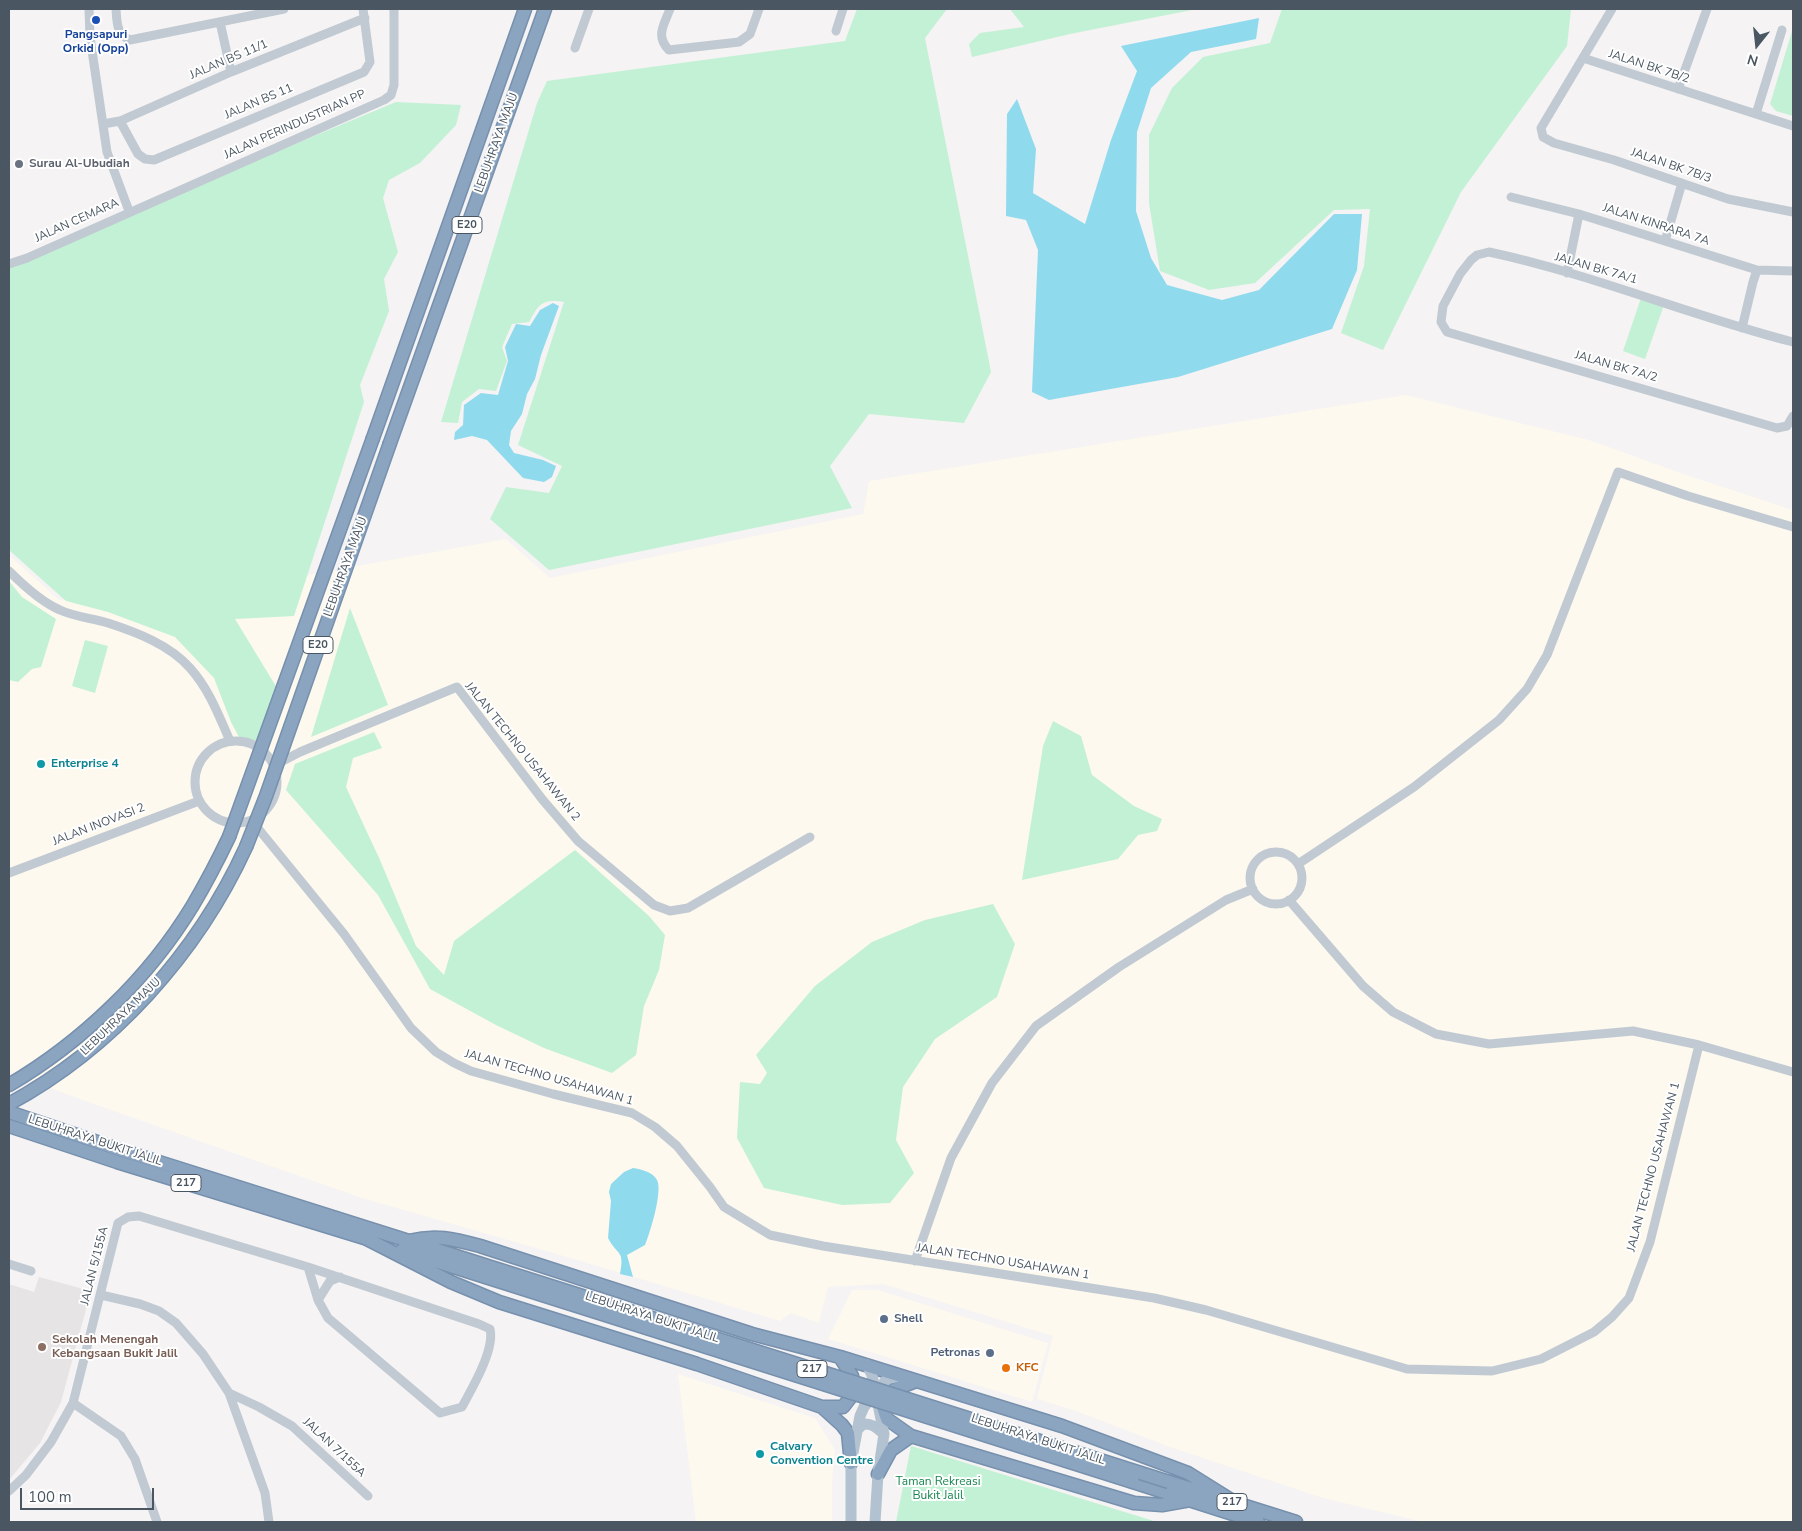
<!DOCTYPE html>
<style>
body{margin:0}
#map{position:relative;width:1802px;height:1531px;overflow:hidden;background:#f5f3f3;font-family:"Nunito Sans",sans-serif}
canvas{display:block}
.frame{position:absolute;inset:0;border:10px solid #4a5661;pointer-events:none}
.north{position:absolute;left:1732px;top:20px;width:50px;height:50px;-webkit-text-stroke:4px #fff;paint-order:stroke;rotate:196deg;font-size:14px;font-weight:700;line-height:20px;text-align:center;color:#4a5661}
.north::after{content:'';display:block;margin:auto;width:18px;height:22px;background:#4a5661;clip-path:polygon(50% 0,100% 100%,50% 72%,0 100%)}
.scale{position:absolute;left:20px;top:1488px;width:134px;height:22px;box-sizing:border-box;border:2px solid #4a5661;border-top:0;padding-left:6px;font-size:15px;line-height:18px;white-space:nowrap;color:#4a5661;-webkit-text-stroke:4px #fff;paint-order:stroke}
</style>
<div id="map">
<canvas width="1802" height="1531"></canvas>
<div class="frame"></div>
<div class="north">N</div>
<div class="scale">100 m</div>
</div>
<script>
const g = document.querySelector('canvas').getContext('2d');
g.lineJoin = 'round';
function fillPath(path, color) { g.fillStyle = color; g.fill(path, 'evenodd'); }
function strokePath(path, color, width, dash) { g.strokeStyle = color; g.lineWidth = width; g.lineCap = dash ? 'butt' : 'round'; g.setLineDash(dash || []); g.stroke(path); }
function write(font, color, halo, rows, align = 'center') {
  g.font = font + ' "Nunito Sans",sans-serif'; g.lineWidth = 4; g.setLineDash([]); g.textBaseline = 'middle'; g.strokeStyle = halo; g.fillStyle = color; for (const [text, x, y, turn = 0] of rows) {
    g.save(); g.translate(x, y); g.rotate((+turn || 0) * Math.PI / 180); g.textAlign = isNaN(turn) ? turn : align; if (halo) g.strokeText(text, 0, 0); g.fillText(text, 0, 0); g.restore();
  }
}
fillPath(new Path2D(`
 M1406 395 1589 440 1686 475 1793 510V1522H1423L1323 1498 1170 1447 1076 1411 1037 1399 1053 1336 883 1284 828 1287 819 1323 791 1313 780 1321 581 1261 362 1198 77 1098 9 1072V555L59 600 248 586 506 539 550 578 863 514 869 481Z
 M852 1290H878L1048 1343 1032 1402 828 1339Z
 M678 1374 815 1418 835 1450 832 1482V1522H696Z`), '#fdf9ef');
fillPath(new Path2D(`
 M39 1277 91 1291 61 1402 40 1443 9 1480V1284L34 1292Z`), '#e6e4e5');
fillPath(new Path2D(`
 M857 9H947L925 38 991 372 964 423 869 414 830 466 852 508 549 570 490 519 506 487 549 493 562 466 518 445 564 302C542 298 538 305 529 322L512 324 502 347 507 361 496 391 479 389 462 402 458 423 441 422 537 103 547 81 845 41Z
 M1010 9H1197L1070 34 972 57 969 44 980 33 1024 27Z
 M1282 9H1571L1567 46 1461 192 1383 350 1341 333 1364 266 1370 209 1334 210 1255 283 1209 290 1160 271 1149 203V135L1172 88 1203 57 1270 43Z
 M1793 28V116L1776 111 1770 104Z
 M396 102 461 105 456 125 420 163 389 180 383 198 398 252 384 279 389 311 360 385 364 402 294 616 235 619 277 688 257 741 239 737 231 722 214 678 175 637 108 612 66 601 9 550V263Z
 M1641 298 1664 305 1645 359 1623 351Z
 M9 581 22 597 56 619 41 667 32 669 18 682 9 680Z
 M350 608 388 705 311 737Z
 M85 640 108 646 95 693 72 686Z
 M1053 721 1081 736 1092 775 1134 806 1162 819 1157 831 1138 835 1118 859 1022 880 1043 746Z
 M374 732 382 748 353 758 346 787 380 860 416 946 444 975 454 941 575 850 649 916 665 935 659 970 644 1006 636 1055 612 1073 544 1048 496 1025 430 989 378 895 286 790 295 764Z
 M993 904 1015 944 997 997 935 1039 903 1087 896 1140 914 1173 890 1203 842 1205 764 1188 737 1138 740 1082 760 1084 767 1073 756 1055 815 986 872 942 925 920Z
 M911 1446 1157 1522H896Z`), '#c3f1d5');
fillPath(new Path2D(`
 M1259 18 1256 39 1191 52 1151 88 1137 132 1136 211 1151 258 1167 285 1222 300 1259 290 1334 214H1362L1357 270 1332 329 1178 377 1049 400 1032 392 1038 250 1026 220 1006 216 1007 114 1017 99 1036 149 1033 193 1085 224 1111 140 1137 71 1121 46Z
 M553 303 559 306 541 355 535 379 527 394 522 414 511 431 509 445 514 453 543 460 556 466 552 477 544 482 523 478 487 440 472 436 454 440 455 432 463 425 464 405 481 393 498 395 508 361 505 347 516 324 530 326 540 310Z
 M633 1168C641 1169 653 1172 657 1180 663 1191 650 1233 645 1245L627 1255 633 1277 620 1274C625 1249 617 1256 608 1238L611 1201 609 1192 611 1184 624 1172Z`), '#90daee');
const highway = new Path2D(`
 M373 438 525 9
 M390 443 545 9
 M9 1085C82 1042 149 978 193 905 206 883 218 860 229 837
 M9 1104C112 1048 197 954 246 847
 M9 1112 121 1150 456 1256
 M9 1126 117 1162 371 1240
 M363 1237 451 1282 499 1302 697 1364 822 1407 842 1425 848 1433 851 1463
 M409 1241C436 1234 454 1239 480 1246L752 1334 840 1357 1062 1426 1188 1473 1236 1503
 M402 1250 454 1267
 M916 1381 891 1391 882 1404 887 1419 911 1436 1134 1503 1162 1505 1190 1500
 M822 1407H843L853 1394 852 1376 840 1357
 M878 1474 891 1450 911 1436
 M1133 1482 1258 1522
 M1169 1482 1296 1522`);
strokePath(highway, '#7690ad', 15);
strokePath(new Path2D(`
 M89 9 90 37 107 152 129 211
 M116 9C117 22 116 34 130 40L284 9
 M670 9C664 25 655 36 669 50L739 42 750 34 759 9
 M1612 9 1541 128 1543 137 1554 143 1614 160 1728 199 1793 212
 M220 22 231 72
 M836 31 843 9
 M575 48 589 9
 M1583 58 1793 126
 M1678 89 1707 9
 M1756 114 1782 30
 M120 121 138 154 145 159 154 160 364 72 370 62 363 9
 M103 124 120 121 231 72 365 18
 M1511 197 1579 214 1757 270 1793 271
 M1665 241 1682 183
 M9 264 27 258 384 100 391 95 394 85V9
 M1567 273 1579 214
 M1742 328 1753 282 1757 270
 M1793 342C1691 316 1592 274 1489 252L1477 255 1471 260 1460 274 1443 306 1441 322 1447 332 1777 428 1787 426 1793 416
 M9 571C23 585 41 602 60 610 75 617 92 618 108 623 136 632 170 645 190 668 209 689 219 716 230 741
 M195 782a41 41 0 1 1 82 0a41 41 0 1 1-82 0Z
 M275 765 300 752 457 687 542 799 578 841 654 905 670 911 688 908 810 837
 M252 821 344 934 411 1028 436 1052 454 1063 471 1071 553 1094 632 1113 655 1127 677 1146 710 1187 724 1207 770 1235 823 1246 1154 1298 1206 1310 1407 1369 1492 1371 1541 1359 1594 1332 1612 1317 1629 1298 1650 1242 1699 1045
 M1250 878a26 26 0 1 1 52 0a26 26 0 1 1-52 0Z
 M1298 864 1414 787 1499 720 1527 689 1547 655 1618 472 1688 496 1793 527
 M9 873 199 801
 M1289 900 1363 986 1393 1012 1436 1034 1489 1044 1633 1031 1699 1045 1793 1072
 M915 1261 951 1158 992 1083 1036 1026 1119 967 1226 900 1253 889
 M9 1264 31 1271
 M101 1295 140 1304 159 1311 176 1323 203 1354 229 1393 265 1493 269 1522
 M318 1300 330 1281 340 1277
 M229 1393 259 1407 292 1426 368 1496
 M73 1403 121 1436 135 1459 157 1522
 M9 1491 26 1475 51 1442 73 1403 118 1223 128 1217 139 1216 308 1267 479 1324 490 1329C495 1350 472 1388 462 1407L440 1413 328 1318 318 1300 308 1267`), '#c1cad2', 9);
strokePath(new Path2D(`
 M867 1365 872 1375 884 1434 878 1474 875 1522
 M857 1430 863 1424C872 1423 877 1428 884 1434
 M851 1522V1463L860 1416 864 1407 887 1379 900 1376`), '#b3c2d1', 11);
strokePath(highway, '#8ba5c1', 12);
const highwayBridge = new Path2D(`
 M229 837 373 438
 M246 847 266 796 390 443
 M456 1256 1169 1482
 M454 1267 1133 1482`);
strokePath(highwayBridge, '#7690ad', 15, []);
strokePath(highwayBridge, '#8ba5c1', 12);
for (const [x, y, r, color] of [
 [96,20,5,"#1a4fb4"],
 [19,164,5,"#6b7280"],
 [41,764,5,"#0f9aa8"],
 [884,1319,5,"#5c6f8a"],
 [42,1347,5,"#8d6e63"],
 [990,1353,5,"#5c6f8a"],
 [1006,1368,5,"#e8710a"],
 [760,1454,5,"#0f9aa8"]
]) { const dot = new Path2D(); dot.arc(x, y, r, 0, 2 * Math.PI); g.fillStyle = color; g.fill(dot); strokePath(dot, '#fff', 2); }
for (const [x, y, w] of [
 [467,225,30],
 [318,645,30],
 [186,1183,30],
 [812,1369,30],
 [1232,1502,30]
]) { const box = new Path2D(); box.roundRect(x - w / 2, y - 8.5, w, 17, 4); g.fillStyle = '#fff'; g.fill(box); strokePath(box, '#4a5661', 1); }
write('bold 11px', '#4a5661', null, [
 ["E20",467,225],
 ["E20",318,645],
 ["217",186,1183],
 ["217",812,1369],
 ["217",1232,1502]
]);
write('bold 12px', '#164399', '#fff', [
 ["Pangsapuri",96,35],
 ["Orkid (Opp)",96,49]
]);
write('12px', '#4a5661', '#fff', [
 ["JALAN BS 11/1",229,60,-23],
 ["JALAN BK 7B/2",1649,67,18],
 ["JALAN BS 11",259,102,-23],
 ["JALAN PERINDUSTRIAN PP",295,125,-24],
 ["LEBUHRAYA MAJU",497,143,-70],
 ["JALAN BK 7B/3",1671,166,19],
 ["JALAN CEMARA",77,221,-24],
 ["JALAN KINRARA 7A",1656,225,18],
 ["JALAN BK 7A/1",1596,269,16],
 ["JALAN BK 7A/2",1616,367,16],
 ["LEBUHRAYA MAJU",346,567,-70],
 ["JALAN TECHNO USAHAWAN 2",522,752,51],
 ["JALAN INOVASI 2",99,825,-21],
 ["LEBUHRAYA MAJU",121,1017,-44],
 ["JALAN TECHNO USAHAWAN 1",549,1078,16],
 ["LEBUHRAYA BUKIT JALIL",95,1141,18],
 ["JALAN TECHNO USAHAWAN 1",1654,1167,-75],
 ["JALAN TECHNO USAHAWAN 1",1003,1262,9],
 ["JALAN 5/155A",95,1266,-76],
 ["LEBUHRAYA BUKIT JALIL",652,1318,18],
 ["LEBUHRAYA BUKIT JALIL",1038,1440,18],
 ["JALAN 7/155A",334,1448,43]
]);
write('bold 12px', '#5b616d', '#fff', [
 ["Surau Al-Ubudiah",29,164]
], 'left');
write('bold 12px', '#0d838f', '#fff', [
 ["Enterprise 4",51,764],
 ["Calvary",770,1447],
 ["Convention Centre",770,1461]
], 'left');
write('bold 12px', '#4e5e75', '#fff', [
 ["Shell",894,1319],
 ["Petronas",980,1353,"right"]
], 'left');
write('bold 12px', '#785e54', '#fff', [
 ["Sekolah Menengah",52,1340],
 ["Kebangsaan Bukit Jalil",52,1354]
], 'left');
write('bold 12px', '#c56008', '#fff', [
 ["KFC",1016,1368]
], 'left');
write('12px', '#17864f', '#fff', [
 ["Taman Rekreasi",938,1482],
 ["Bukit Jalil",938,1496]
]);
</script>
